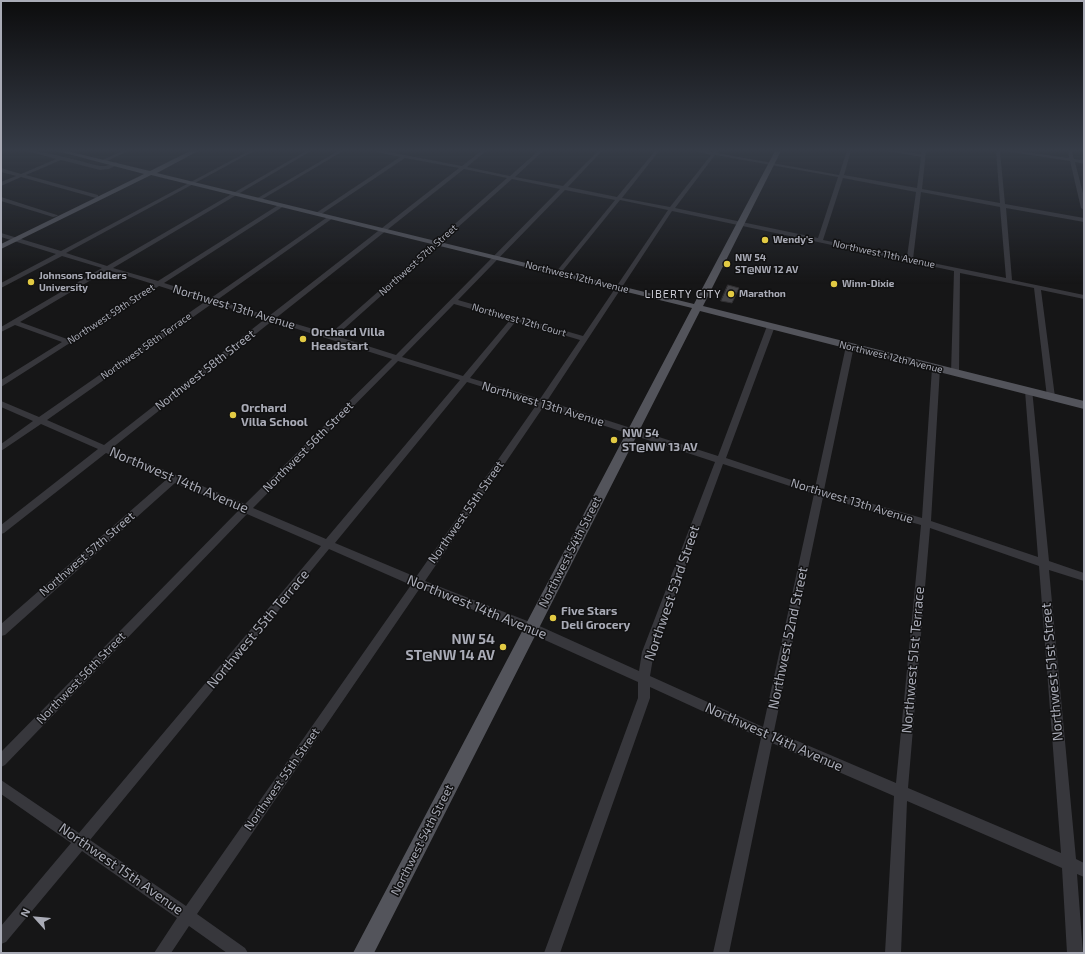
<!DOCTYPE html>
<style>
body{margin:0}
#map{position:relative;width:1085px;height:954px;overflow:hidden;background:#161617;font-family:"Exo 2",sans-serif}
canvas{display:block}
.frame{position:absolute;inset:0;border:2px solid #a9abb6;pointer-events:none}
.north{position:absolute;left:16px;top:898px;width:40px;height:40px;-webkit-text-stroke:3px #111112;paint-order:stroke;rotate:297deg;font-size:11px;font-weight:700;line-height:16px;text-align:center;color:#a9abb6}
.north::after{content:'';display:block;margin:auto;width:14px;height:18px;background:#a9abb6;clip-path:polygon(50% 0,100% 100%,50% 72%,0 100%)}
</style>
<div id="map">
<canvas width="1085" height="954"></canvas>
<div class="frame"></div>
<div class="north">N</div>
</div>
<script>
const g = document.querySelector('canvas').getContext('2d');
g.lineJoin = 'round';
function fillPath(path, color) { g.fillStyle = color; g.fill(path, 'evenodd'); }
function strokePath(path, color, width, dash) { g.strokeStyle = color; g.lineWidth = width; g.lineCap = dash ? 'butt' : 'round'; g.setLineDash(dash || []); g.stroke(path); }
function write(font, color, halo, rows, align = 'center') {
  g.font = font + ' "Exo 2",sans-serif'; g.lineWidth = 3; g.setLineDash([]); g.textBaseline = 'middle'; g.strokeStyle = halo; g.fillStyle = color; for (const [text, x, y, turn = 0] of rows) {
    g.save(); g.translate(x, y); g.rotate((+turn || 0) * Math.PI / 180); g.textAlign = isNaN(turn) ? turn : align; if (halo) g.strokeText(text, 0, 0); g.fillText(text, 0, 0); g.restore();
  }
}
const building = new Path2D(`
 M728 285 739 288 732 303 721 301Z`);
fillPath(building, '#434347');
strokePath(building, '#313033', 1);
fillPath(new Path2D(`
 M27 151C48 151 78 161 100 166H106L116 162 119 164 109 169 100 170 61 160 26 175 98 195V197L96 198 21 177 1 186V182L16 176 1 172V168L21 174 56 159Z
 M122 151H128L105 162 100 161Z
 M249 151H254L66 253 107 266 306 151H311L113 268 158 281 280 204H284V206L164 283 211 298 329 216H333V218L217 300 269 316 459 168 405 158 320 215H316V213L400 157 376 152V151H384L462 166 481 151H486L467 167 510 176 538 151H543L515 177 563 186 598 151H602L568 187 617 197 655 151H659L622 198 670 207 711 155 697 151 713 152 718 151 717 153 839 175 847 151H851L844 175 917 188 921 157 888 151H898L921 154 922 151H926L922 189 1000 203 996 151H1000L1005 204 1084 218V222L1006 208 1012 280 1084 295V299L1041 290 1055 397 1054 399H1048L1047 397 1034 288 960 273 959 373 955 376 951 373 954 271 672 211 547 401 718 456 767 326 771 324H774L775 326 726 458 815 488 846 346 850 344H853L854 346 824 490 922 518 932 368 936 366H939L940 368 931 521 1038 557 1025 391 1026 389H1032L1049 561 1084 573V581L1049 570 1076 859 1084 863V877L1077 874 1083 953H1067L1062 868 907 801 901 953H885L894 796 772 743 729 953H713L761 738 650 687V698L560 953H544L638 698V682L527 632 420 588 197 914 245 948 248 953H227L189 926 171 953H154L177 918 82 851 6 942 1 944V926L71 843 1 794V780L79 833 321 546 247 514 5 765 1 767V752L239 510 175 483 5 635 1 636V624L167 479 106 453 4 533 1 534V525L98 449 41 424 1 451V444L33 421 1 407V401L39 417 206 301 159 286 1 387V380L62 342 15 325 1 332V327L102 268 62 256 1 288V283L56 254 1 237V233L61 251ZM715 155 838 177 818 238 675 208ZM464 169 507 178 330 334 276 318ZM843 178 916 192 907 257 823 240ZM512 179 560 189 396 355 336 336ZM565 190 615 200 556 272V274H560L620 200 668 210 583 336 458 300ZM921 192 1000 207 1006 278 913 259ZM108 270 153 284 67 339 20 322ZM213 303 265 319 104 445 47 420ZM454 304 510 320 463 376 402 357ZM272 321 392 359 245 504 112 448ZM516 321 580 340 540 399 470 378ZM398 361 460 380 326 539 253 508ZM467 382 537 404 416 577 335 543ZM544 406 715 462 642 652 639 671 535 624 425 581ZM723 464 814 494 763 727 650 676 654 652ZM823 497 921 525 896 783 774 731ZM930 528 1039 566 1061 853 908 788ZM329 549 411 585 186 906 90 840Z
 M338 151H343L261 200 256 199Z
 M1008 151H1018L1069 158 1068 151H1072L1074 159 1084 160V164L1075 162 1084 197V210L1081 208 1070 161 1010 152Z
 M1 197 57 215 58 216 53 217 1 201Z`), '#37373c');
fillPath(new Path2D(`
 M57 151H67L150 171 190 151H198L157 173 694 304 775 151H781L703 306 1084 401V409L700 311 374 953H353L692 308 151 175 1 249V244L144 174Z`), '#53545b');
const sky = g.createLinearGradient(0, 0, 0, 284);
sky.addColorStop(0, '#0c0c0d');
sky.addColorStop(0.53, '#363c47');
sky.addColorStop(1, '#363c4700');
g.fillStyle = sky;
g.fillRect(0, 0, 1085, 284);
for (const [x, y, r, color] of [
 [765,240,4,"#e2ca43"],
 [727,264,4,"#e2ca43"],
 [31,282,4,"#e2ca43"],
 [834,284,4,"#e2ca43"],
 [731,294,4,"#e2ca43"],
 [303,339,4,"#e2ca43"],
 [233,415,4,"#e2ca43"],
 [614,440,4,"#e2ca43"],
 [553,618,4,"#e2ca43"],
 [503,647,4,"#e2ca43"]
]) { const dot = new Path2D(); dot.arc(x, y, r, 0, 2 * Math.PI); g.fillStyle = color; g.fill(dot); strokePath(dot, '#111112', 1.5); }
write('bold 10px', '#a9abb6', '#111112', [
 ["Wendy's",773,240],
 ["NW 54",735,258],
 ["ST@NW 12 AV",735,270],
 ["Johnsons Toddlers",39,276],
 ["University",39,288],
 ["Winn-Dixie",842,284],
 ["Marathon",739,294]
], 'left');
write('10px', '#a9abb6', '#111112', [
 ["Northwest 11th Avenue",884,254,12],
 ["Northwest 57th Street",418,260,-42],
 ["Northwest 12th Avenue",577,277,14],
 ["Northwest 59th Street",111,314,-33],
 ["Northwest 12th Court",519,320,16],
 ["Northwest 58th Terrace",146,346,-35],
 ["Northwest 12th Avenue",891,357,14]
]);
g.letterSpacing = '1px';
write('11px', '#cacad3', '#111112', [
 ["LIBERTY CITY",683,294]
]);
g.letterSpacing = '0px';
write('12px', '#a9abb6', '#111112', [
 ["Northwest 13th Avenue",234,307,17],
 ["Northwest 58th Street",205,370,-38],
 ["Northwest 13th Avenue",543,404,17],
 ["Northwest 56th Street",308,447,-45],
 ["Northwest 13th Avenue",852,501,17],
 ["Northwest 55th Street",466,512,-55],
 ["Northwest 54th Street",570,552,-63],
 ["Northwest 57th Street",87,554,-41],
 ["Northwest 56th Street",81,678,-46],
 ["Northwest 55th Street",282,779,-55],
 ["Northwest 54th Street",422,840,-63]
]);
write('bold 12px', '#a9abb6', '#111112', [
 ["Orchard Villa",311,332],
 ["Headstart",311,346],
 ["Orchard",241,408],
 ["Villa School",241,422],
 ["NW 54",622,433],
 ["ST@NW 13 AV",622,447],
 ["Five Stars",561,611],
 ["Deli Grocery",561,625]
], 'left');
write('14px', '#a9abb6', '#111112', [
 ["Northwest 14th Avenue",179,480,23],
 ["Northwest 53rd Street",672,593,-71],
 ["Northwest 14th Avenue",477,607,22],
 ["Northwest 55th Terrace",258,629,-50],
 ["Northwest 52nd Street",788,638,-78],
 ["Northwest 51st Terrace",913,660,-85],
 ["Northwest 51st Street",1052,672,-95],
 ["Northwest 14th Avenue",774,737,24],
 ["Northwest 15th Avenue",121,869,35]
]);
write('bold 14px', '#a9abb6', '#111112', [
 ["NW 54",495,639],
 ["ST@NW 14 AV",495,655]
], 'right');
</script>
